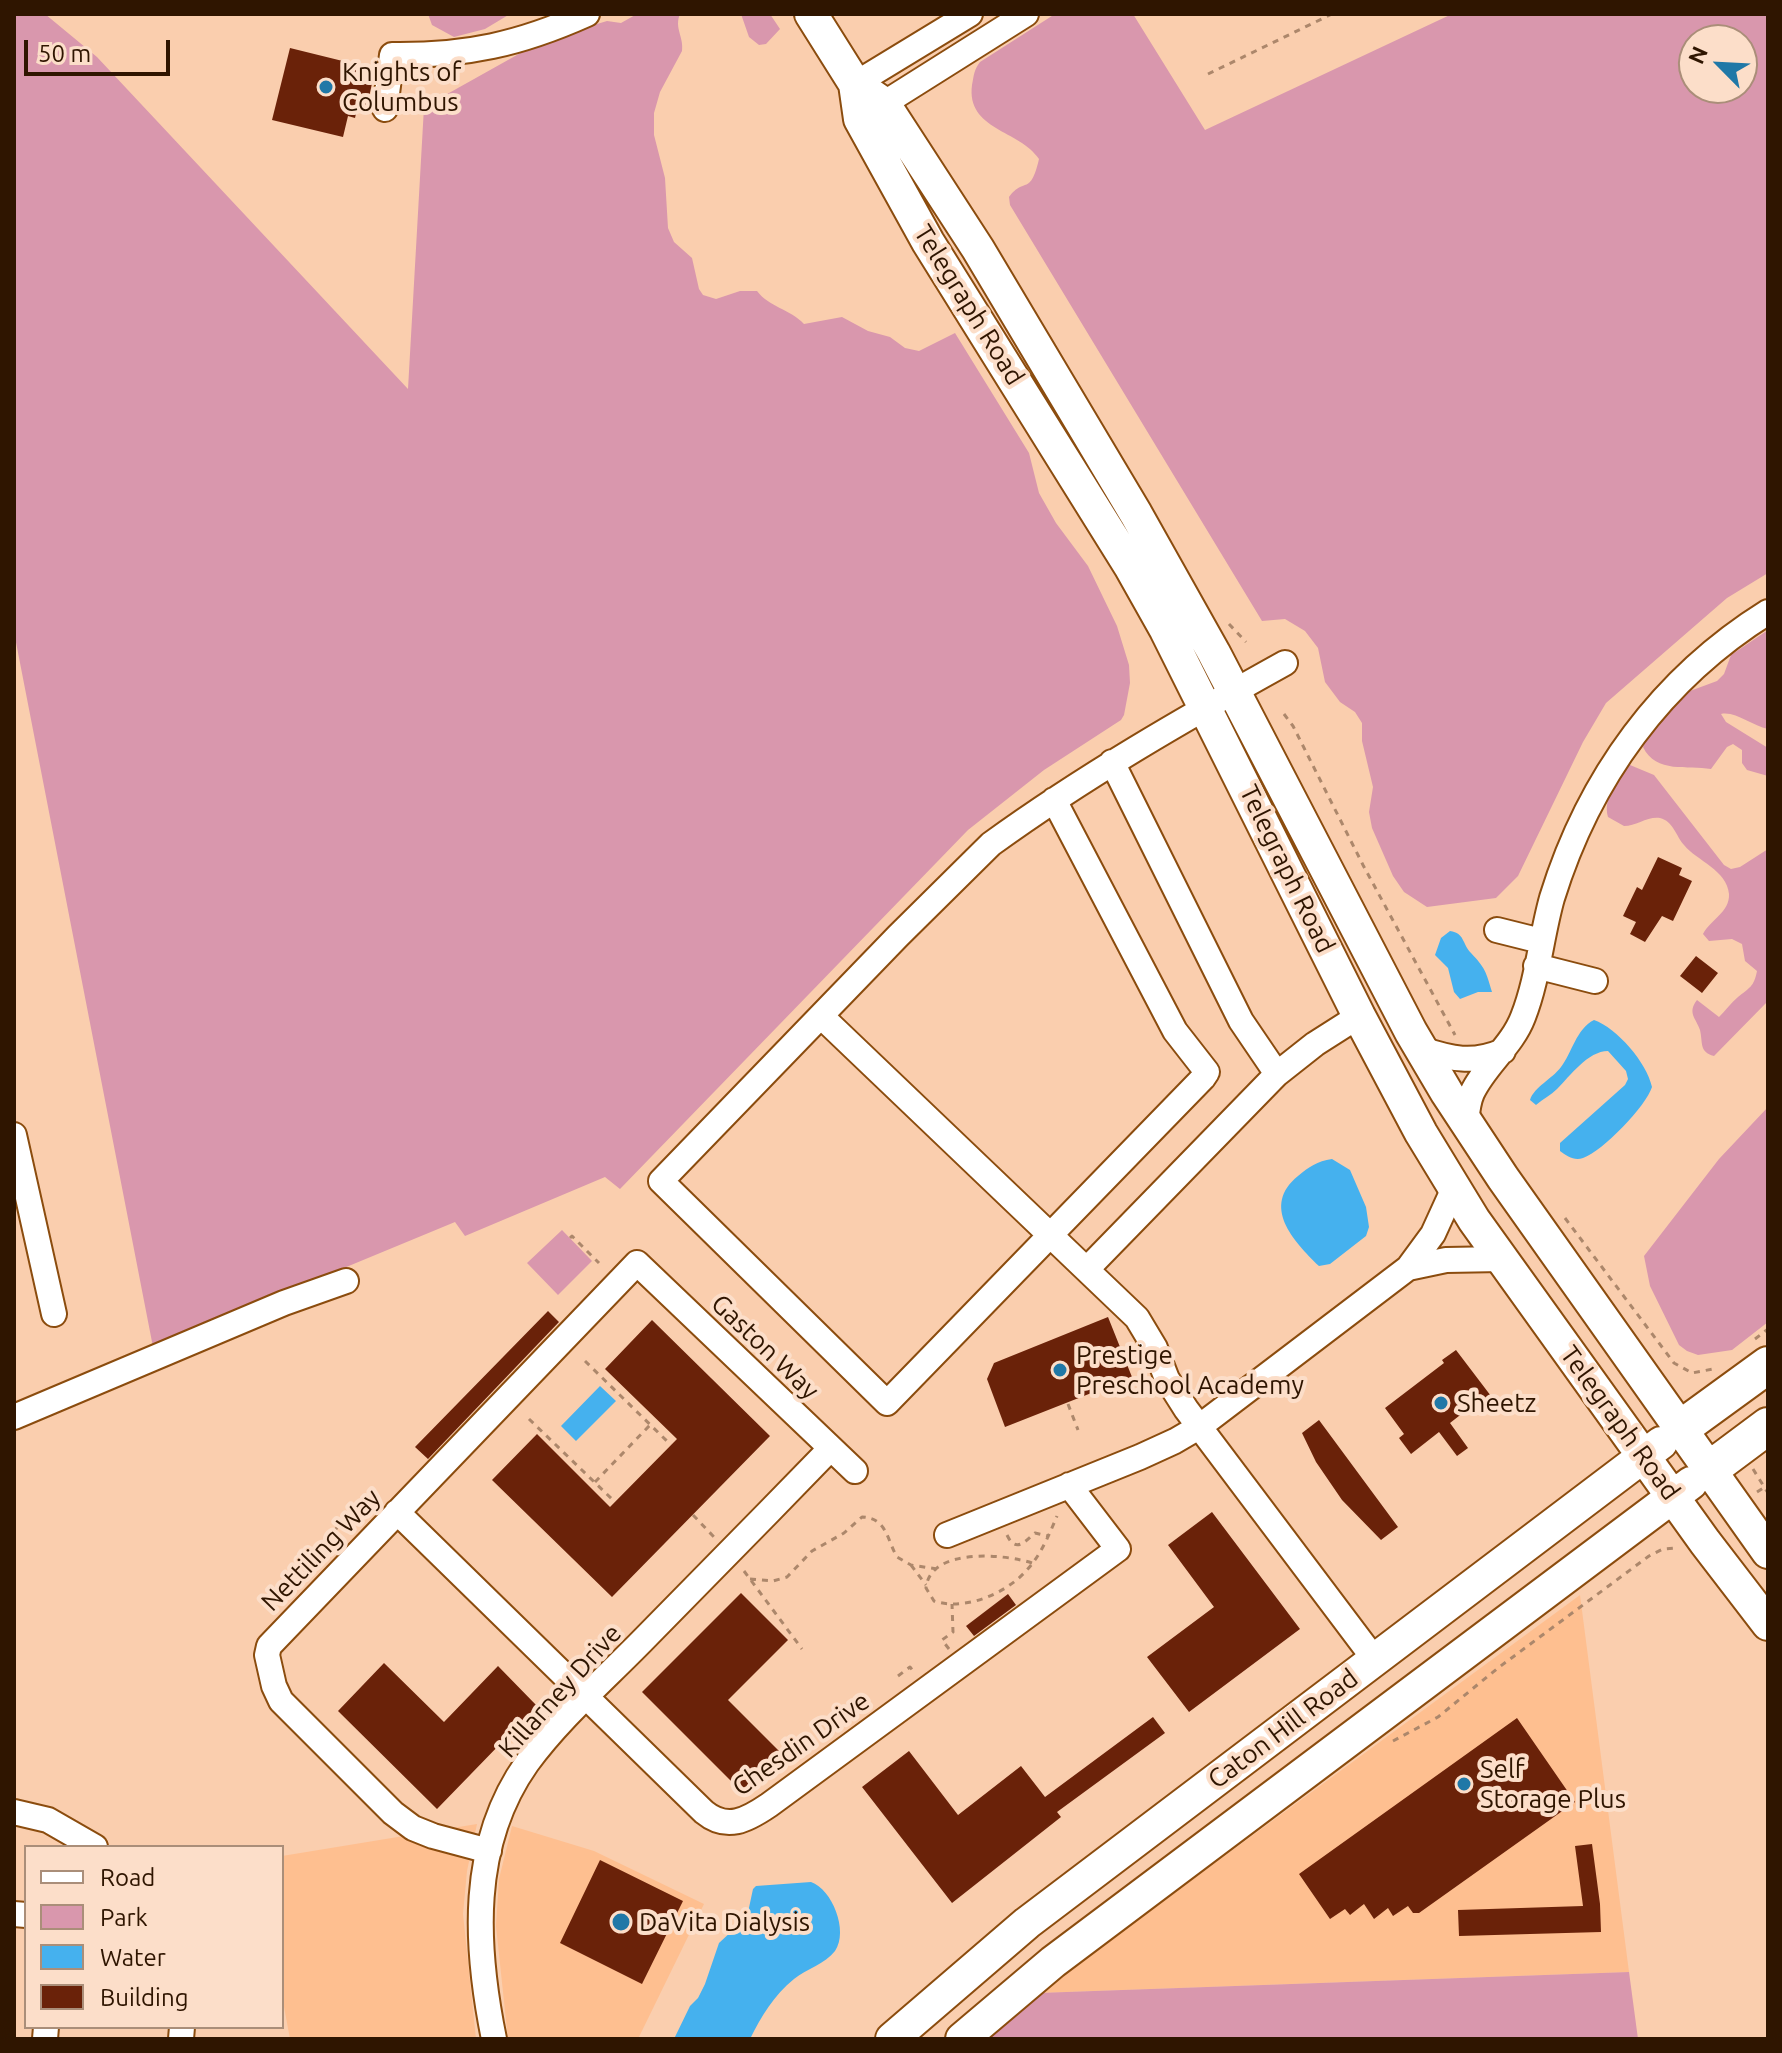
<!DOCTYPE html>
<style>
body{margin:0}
#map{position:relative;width:1782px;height:2053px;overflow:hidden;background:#faceae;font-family:Ubuntu,sans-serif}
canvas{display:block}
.frame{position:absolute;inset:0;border:16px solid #2f1500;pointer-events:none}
.legend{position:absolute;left:24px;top:1845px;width:260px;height:184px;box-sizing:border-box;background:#fcdec9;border:2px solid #aa8e79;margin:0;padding:10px 14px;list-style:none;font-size:24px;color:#2f1500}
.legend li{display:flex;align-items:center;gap:16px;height:40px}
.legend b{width:40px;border:2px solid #aa8e79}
.north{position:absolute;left:1678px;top:24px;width:80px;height:80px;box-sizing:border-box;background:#fcdec9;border:2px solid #aa8e79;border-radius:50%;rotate:294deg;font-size:22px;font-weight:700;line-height:32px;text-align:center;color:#2f1500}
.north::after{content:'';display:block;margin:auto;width:28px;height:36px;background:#2078a7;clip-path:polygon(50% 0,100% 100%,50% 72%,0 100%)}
.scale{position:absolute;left:24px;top:40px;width:146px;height:36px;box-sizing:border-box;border:4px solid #2f1500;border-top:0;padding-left:10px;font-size:24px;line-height:28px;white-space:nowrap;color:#2f1500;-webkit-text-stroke:6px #fcdec9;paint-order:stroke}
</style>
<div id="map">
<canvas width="1782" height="2053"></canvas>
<div class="frame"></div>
<ul class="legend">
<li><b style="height:10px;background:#fff"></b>Road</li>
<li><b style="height:22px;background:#d997ad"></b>Park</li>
<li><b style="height:22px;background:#45b1ee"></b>Water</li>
<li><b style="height:22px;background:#6a2209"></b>Building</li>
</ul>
<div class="north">N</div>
<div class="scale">50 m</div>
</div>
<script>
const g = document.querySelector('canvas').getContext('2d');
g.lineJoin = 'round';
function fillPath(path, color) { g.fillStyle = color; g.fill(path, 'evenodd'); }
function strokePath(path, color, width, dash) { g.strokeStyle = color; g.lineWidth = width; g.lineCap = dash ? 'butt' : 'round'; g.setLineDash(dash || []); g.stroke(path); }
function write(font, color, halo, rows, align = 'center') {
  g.font = font + ' Ubuntu,sans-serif'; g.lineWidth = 8; g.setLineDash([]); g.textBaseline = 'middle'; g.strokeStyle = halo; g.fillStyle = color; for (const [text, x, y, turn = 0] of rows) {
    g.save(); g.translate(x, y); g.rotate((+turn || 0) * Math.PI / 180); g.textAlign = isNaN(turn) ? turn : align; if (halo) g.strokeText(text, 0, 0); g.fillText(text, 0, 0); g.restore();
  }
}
fillPath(new Path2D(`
 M1580 1595 1629 1972 1038 1993Z
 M477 1824 467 1871 463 1914 476 2039H290L282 1996V1856Z
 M512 1826 594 1851 704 1904 638 2039H508L496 1926 499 1879Z`), '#febf90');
fillPath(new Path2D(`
 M14 14H45L97 57 408 389 424 107 533 46 567 33 607 21 621 23 637 14H680C674 28 684 37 682 51L660 92 654 113V135L665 178 668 228 674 242 692 258 699 289 703 295 716 299 740 291H757C769 307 790 309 804 324L842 317 868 331 890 337 905 348 919 351 955 333 1029 453 1039 493 1056 523 1088 566 1117 626 1129 665 1130 683 1124 715 1121 720 1044 770 968 830 620 1189 605 1177 465 1236 455 1222 153 1347 14 632Z
 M428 14H510L485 29 454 37 432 25Z
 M741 14H770L780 29 766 44 759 45 749 37Z
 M1055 14H1133L1205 130 1452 14H1768V573L1727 598 1606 703 1583 742 1518 876 1496 898 1427 907 1404 892 1393 876 1372 828 1369 812 1373 787 1362 741V723L1355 712 1340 702 1325 682 1318 648 1305 631 1285 619 1262 621 1010 205 1009 197C1025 176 1030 197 1039 159 1020 130 966 130 972 85 974 74 974 70 980 62ZM1694 40H1742V88H1694Z
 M1768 630V729C1752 726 1736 711 1721 714L1726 722 1768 748V776L1747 770 1742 763V750L1733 744 1727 747 1711 769C1688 765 1656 774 1643 747L1650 732 1679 699 1690 691 1717 681 1724 674 1731 655Z
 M1630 765 1654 775 1724 865 1731 869 1740 867 1768 849V1001L1714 1056C1699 1052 1703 1043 1700 1030 1696 1018 1687 1013 1697 1000L1719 1017C1725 1011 1731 1003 1738 997 1749 988 1754 987 1757 971L1745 961 1742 944 1732 939 1709 941 1703 934C1710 920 1730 912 1729 894 1727 870 1697 861 1684 845 1676 836 1673 821 1660 818 1648 816 1636 826 1624 826L1608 817C1603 798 1616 783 1626 767Z
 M1768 1107V1322L1732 1350 1698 1355 1687 1351 1679 1345 1650 1286 1644 1256 1719 1159Z
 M562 1230 592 1261 558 1295 527 1263Z
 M1629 1972 1638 2039H988L1038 1993Z`), '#d997ad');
fillPath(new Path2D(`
 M1450 931C1465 933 1462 944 1471 953 1485 968 1486 971 1492 992H1478L1460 999 1454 992 1448 968 1435 955 1441 938Z
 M1594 1020C1617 1028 1647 1063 1652 1087 1646 1106 1603 1151 1583 1158 1574 1161 1567 1156 1560 1151V1143L1625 1085 1628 1079 1626 1071 1608 1051C1588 1051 1570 1076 1557 1089 1551 1095 1543 1099 1536 1105L1530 1100C1534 1087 1552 1079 1561 1067 1572 1053 1576 1029 1594 1020Z
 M1332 1159 1350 1170 1366 1207 1369 1227 1366 1236 1330 1264 1319 1266C1293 1241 1261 1206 1298 1176 1309 1167 1317 1161 1332 1159Z
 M600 1386 616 1401 576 1441 561 1426Z
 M811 1882C832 1889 849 1931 835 1951 825 1964 806 1969 794 1979 774 1995 761 2017 750 2039H674L690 2006 698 1998 705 1984 719 1943 747 1917 753 1889 756 1886Z`), '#45b1ee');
fillPath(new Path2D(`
 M290 48 375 69 367 107 358 105 355 118 348 116 343 137 272 120Z
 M1658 857 1682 868 1679 875 1692 881 1673 921 1662 916 1645 942 1630 934 1636 922 1623 916 1637 887 1642 890Z
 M1696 956 1718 973 1702 993 1680 976Z
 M548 1311 559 1322 428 1459 415 1447Z
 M1108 1317 1132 1377 1005 1427 987 1379 994 1363Z
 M652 1320 770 1436 612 1597 492 1480 537 1434 610 1507 677 1439 605 1369Z
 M1456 1350 1494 1400 1478 1412 1473 1405 1450 1423 1468 1448 1457 1456 1439 1432 1411 1454 1399 1438 1404 1434 1385 1408 1444 1363 1442 1360Z
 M1319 1420 1398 1527 1381 1540 1342 1500 1316 1462 1302 1433Z
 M1212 1512 1300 1629 1189 1712 1147 1657 1214 1607 1168 1545Z
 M741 1593 788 1640 728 1700 785 1757 746 1796 642 1692Z
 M1008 1594 1016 1605 974 1636 966 1626Z
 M384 1663 444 1722 498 1666 537 1706 437 1809 338 1711Z
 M1153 1717 1165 1733 1057 1812 1061 1817 952 1903 862 1787 909 1751 958 1815 1021 1766 1045 1797Z
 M1517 1718 1575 1802 1419 1913H1413L1408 1906 1393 1916 1388 1908 1374 1919 1364 1904 1350 1915 1345 1909 1330 1919 1299 1874Z
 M1592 1844 1600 1904 1601 1932 1459 1936 1458 1910 1583 1906 1575 1846Z
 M600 1860 683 1901 642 1984 560 1943Z`), '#6a2209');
const minor = new Path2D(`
 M855 84 970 14
 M385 109 392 55C466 56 520 44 587 14
 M872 111 1026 14
 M1112 762 1241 1021 1277 1074
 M1054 800 1175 1031 1207 1072 1203 1078 887 1403 661 1181 898 936 991 844C1085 776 1184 719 1285 663
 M1497 930 1541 941
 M1536 966 1595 981
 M821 1016 1137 1318 1155 1348 1167 1379 1186 1409 1375 1660
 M1421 1049C1451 1059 1473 1064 1503 1051
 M1466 1122C1467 1113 1468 1102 1472 1093 1485 1065 1512 1046 1523 1017 1538 979 1541 937 1552 898 1589 778 1662 678 1768 612
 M14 1135 54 1314
 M1408 1268 1446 1260 1502 1259
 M1087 1269 1277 1074 1315 1044 1359 1016
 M14 1417 284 1303 346 1281
 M397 1512 704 1812C727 1831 747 1820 769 1805L1118 1549 1069 1485
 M947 1535 1140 1457 1175 1441 1199 1427 1408 1268 1433 1234 1454 1188
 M14 1812 48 1820 95 1847
 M489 1851 433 1836 413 1828 393 1813 281 1701 274 1686 267 1655 269 1646 637 1263 855 1471
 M14 1914 26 1915
 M45 2039 46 2027
 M181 2039 182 2027
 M494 2039C475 1946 469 1845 527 1763 560 1718 605 1679 644 1639 706 1576 769 1512 831 1448`);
const major = new Path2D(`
 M811 14 855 84 860 119 928 242 1130 566 1166 630 1359 1016 1421 1133 1474 1220 1705 1542 1768 1624
 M855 84 884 104 978 249 1136 514 1214 653 1411 1032 1447 1093 1503 1178 1768 1552
 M892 2039 1027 1923 1661 1443
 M962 2039 1053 1962 1691 1483`);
const highway = new Path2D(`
 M1680 1429 1768 1365
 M1709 1470 1768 1426`);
strokePath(minor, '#8b4c0e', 28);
strokePath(major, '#8b4c0e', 36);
strokePath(highway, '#8b4c0e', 40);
strokePath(new Path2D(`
 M1208 74 1332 14
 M1229 624 1246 642
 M1284 714 1293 726 1363 865 1455 1035
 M1565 1218 1674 1363 1692 1373 1713 1369
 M570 1238 572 1236 599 1263
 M1755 1339 1768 1329
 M585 1361 671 1445
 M1068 1404 1078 1430
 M529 1419 615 1502
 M1753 1469 1768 1493
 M595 1482 650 1425
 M1757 1492 1765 1487
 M693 1515 715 1538
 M333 1532 348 1516 358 1525
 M1007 1535C1016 1554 1025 1541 1035 1533L1048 1536
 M1032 1563C1005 1554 930 1547 926 1588L934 1601C965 1611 1005 1594 1026 1571 1041 1555 1049 1535 1057 1516
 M911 1565 926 1585
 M744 1571 802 1649
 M750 1579 773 1581 787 1577 812 1551 844 1533 862 1517C887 1518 887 1540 897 1557L911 1565 937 1569
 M949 1649 942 1640 953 1632 952 1604
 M898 1676 910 1667 914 1672
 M1393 1741 1438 1717 1498 1668 1649 1556 1663 1549 1675 1548`), '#ac876b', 3, [6, 6]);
strokePath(minor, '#fff', 24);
strokePath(major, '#fff', 32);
strokePath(highway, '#fff', 36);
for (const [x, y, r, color] of [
 [326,87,8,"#2078a7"],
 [1060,1370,8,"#2078a7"],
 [1441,1403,8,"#2078a7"],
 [1464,1784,8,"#2078a7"],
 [621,1922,10,"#2078a7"]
]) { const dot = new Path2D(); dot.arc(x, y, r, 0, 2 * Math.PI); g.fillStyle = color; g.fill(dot); strokePath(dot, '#fcdec9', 3); }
write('26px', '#2f1500', '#fcdec9', [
 ["Knights of",342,72],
 ["Columbus",342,102],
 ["Prestige",1076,1355],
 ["Preschool Academy",1076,1385],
 ["Sheetz",1457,1403],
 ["Self",1480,1769],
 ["Storage Plus",1480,1799],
 ["DaVita Dialysis",639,1922]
], 'left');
write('26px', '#2f1500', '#fcdec9', [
 ["Telegraph Road",969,305,58],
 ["Telegraph Road",1287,869,64],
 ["Gaston Way",765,1347,44],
 ["Telegraph Road",1620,1423,54],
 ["Nettiling Way",321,1550,-46],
 ["Killarney Drive",560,1691,-48],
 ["Caton Hill Road",1283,1729,-37],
 ["Chesdin Drive",801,1744,-35]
]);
</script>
